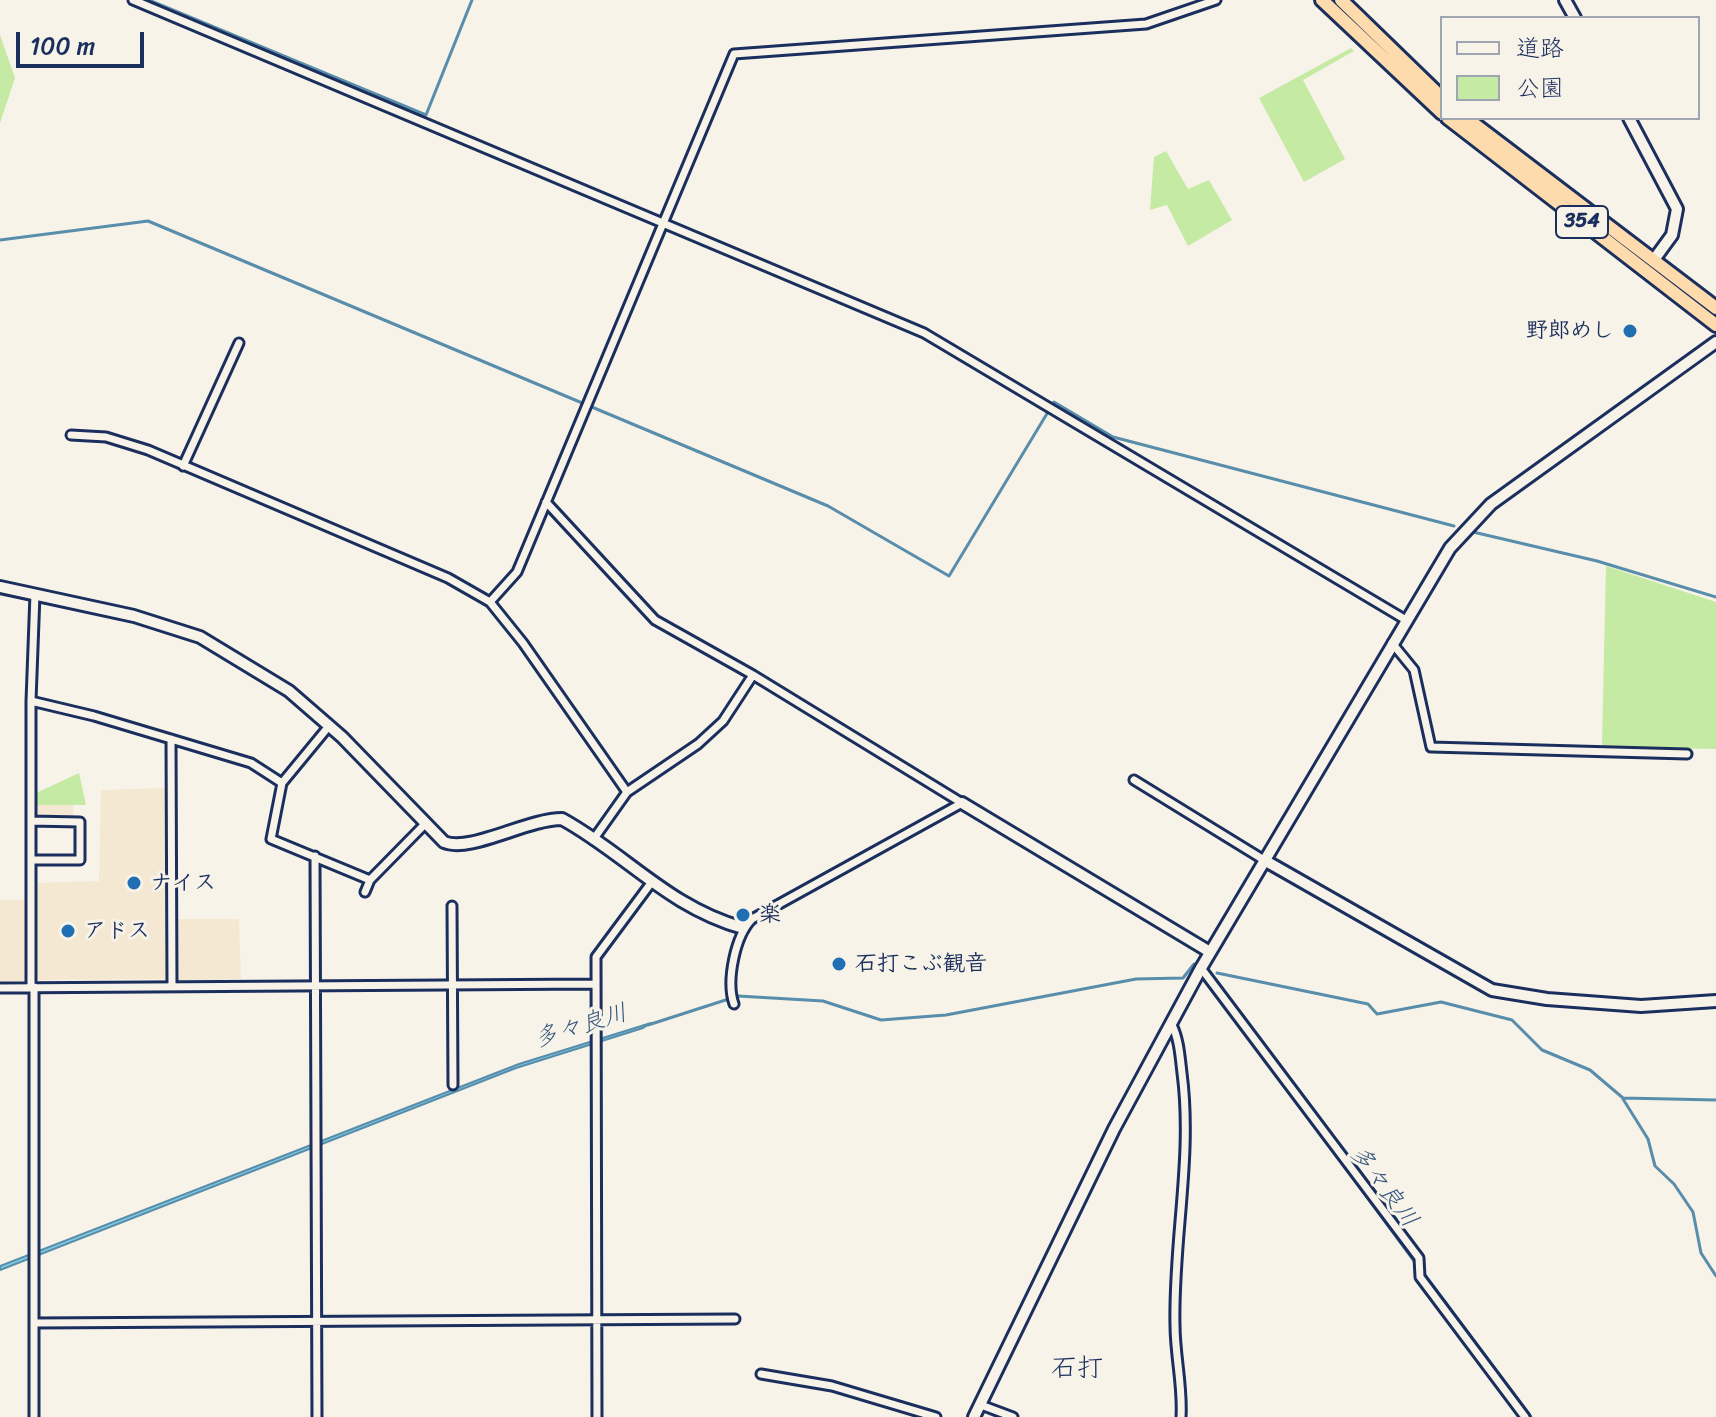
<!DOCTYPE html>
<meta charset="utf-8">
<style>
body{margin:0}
#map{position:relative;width:1716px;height:1417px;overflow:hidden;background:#f7f3e8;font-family:Sriracha,"Klee One",sans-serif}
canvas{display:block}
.legend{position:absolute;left:1440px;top:16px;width:260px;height:104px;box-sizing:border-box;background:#f7f3e8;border:2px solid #9fa5b1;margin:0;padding:10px 14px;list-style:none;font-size:24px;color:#1b2f5e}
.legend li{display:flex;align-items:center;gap:16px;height:40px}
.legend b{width:40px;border:2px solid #9fa5b1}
.scale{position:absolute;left:16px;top:32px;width:128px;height:36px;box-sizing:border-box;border:4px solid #1b2f5e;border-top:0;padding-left:10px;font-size:24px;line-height:28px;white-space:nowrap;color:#1b2f5e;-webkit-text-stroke:6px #f7f3e8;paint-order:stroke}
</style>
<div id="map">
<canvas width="1716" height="1417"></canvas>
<ul class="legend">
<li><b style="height:10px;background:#f7f3e8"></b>道路</li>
<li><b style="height:22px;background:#c5eaa3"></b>公園</li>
</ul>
<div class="scale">100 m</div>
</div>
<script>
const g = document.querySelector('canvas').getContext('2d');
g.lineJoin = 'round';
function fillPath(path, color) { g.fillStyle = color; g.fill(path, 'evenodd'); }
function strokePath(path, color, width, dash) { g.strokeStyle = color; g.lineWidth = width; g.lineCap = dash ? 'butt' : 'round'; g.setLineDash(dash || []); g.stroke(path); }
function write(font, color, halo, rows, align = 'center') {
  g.font = font + ' Sriracha,"Klee One",sans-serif'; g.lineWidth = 6; g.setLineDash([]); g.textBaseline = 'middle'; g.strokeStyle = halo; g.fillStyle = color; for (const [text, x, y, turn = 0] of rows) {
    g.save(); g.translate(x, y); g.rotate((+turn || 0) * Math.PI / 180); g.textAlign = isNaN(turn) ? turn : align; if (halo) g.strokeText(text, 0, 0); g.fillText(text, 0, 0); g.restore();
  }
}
fillPath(new Path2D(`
 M167 788V979L35 980 34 883 99 881 101 790Z
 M32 805H73L74 821 34 820Z
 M0 900H25V983L0 981Z
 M175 919H239L241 979 175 981Z`), '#f4e8d2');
fillPath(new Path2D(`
 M0 35 15 78 0 123Z
 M1351 48 1354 51 1303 80 1345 159 1304 182 1259 98Z
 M1166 151 1188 189 1209 180 1232 220 1188 246 1167 205 1150 210 1154 157Z
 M1606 566 1716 602V749L1605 747 1602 744Z
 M79 773 86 805H32L34 794Z`), '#c5eaa3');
const water = new Path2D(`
 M651 1023 643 1028 516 1068 0 1270V1266L519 1064Z`);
fillPath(water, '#80cbdf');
strokePath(water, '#588dab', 2);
strokePath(new Path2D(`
 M149 0 426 115 472 0
 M0 240 148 221 828 506 949 576 1054 402 1113 437 1454 526
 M1473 532 1597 561 1716 597
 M1217 973 1368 1004 1377 1014 1441 1002 1512 1020 1542 1050 1590 1070 1623 1098 1716 1100
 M648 1025 738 996 823 1001 881 1020 946 1015 1136 979 1183 978 1194 964
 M1623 1099 1648 1139 1655 1166 1674 1184 1693 1212 1701 1253 1716 1276
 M1296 1100 1417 1265
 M1422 1271 1531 1417`), '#588dab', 3);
const street = new Path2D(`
 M133 0 924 333 1406 620
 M71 435 106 437 148 450 448 578 490 602 523 643 627 792
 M183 466 239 343
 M546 502 655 620 753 675 962 803 752 919C735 936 726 981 734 1004
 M490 602 517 572 734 54 1146 24 1216 0
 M1392 643 1414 670 1431 747 1687 754
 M31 701 94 716 251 763 282 783 271 839 370 880
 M171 739 172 986
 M1134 780 1264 860
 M282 783 329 726
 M31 821 80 822V860H31
 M593 840 627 792 698 744 723 721 753 675
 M315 856 317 1417
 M365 892 370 880 425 824
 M452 906 453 1085
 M1201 968 1419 1258 1420 1277 1525 1417
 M31 987V701L35 594
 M0 988 593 984
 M1172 1025C1179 1039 1180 1056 1182 1073 1193 1157 1173 1241 1175 1325 1175 1356 1183 1386 1181 1417
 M34 1323 735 1319
 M761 1374 832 1386 936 1417
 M981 1405 1013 1417
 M34 1417V987
 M597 1417 596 957 651 883`);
const secondary = new Path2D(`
 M1565 0 1575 18
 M1629 118 1677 209 1672 235 1653 261
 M0 587 134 616 200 637 289 691 342 737 444 842C470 853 527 819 562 819 626 854 668 907 743 928
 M962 803 1210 952
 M1264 860 1492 990 1547 999 1641 1006 1716 1001
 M974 1417 1114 1129 1201 968 1450 548 1491 504 1716 342`);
const highway = new Path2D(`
 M1322 0 1442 113
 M1341 0 1442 98
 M1448 118 1716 325
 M1466 118 1716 308`);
strokePath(street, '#1b2f5e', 13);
strokePath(secondary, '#1b2f5e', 16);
strokePath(highway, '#1b2f5e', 18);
strokePath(street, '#f7f3e8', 7);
strokePath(secondary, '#f7f3e8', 10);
strokePath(highway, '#fedbac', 12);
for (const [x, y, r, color] of [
 [1630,331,8,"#1f6fb2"],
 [134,883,8,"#1f6fb2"],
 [743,915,8,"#1f6fb2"],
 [68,931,8,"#1f6fb2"],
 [839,964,8,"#1f6fb2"]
]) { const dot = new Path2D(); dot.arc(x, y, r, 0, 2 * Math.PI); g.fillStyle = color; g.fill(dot); strokePath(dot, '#f7f3e8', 3); }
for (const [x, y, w] of [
 [1582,222,52]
]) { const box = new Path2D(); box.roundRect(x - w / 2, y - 16, w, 32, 6); g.fillStyle = '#f7f3e8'; g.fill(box); strokePath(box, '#1b2f5e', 2); }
write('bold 20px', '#1b2f5e', null, [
 ["354",1582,222]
]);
write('bold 22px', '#1b2f5e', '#f7f3e8', [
 ["野郎めし",1614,331,"right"],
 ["ナイス",150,883],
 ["楽",759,915],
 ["アドス",84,931],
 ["石打こぶ観音",855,964]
], 'left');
write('italic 24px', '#34567e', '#f7f3e8', [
 ["多々良川",581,1027,-17],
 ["多々良川",1383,1187,53]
]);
write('26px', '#1b2f5e', '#f7f3e8', [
 ["石打",1077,1369]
]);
</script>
